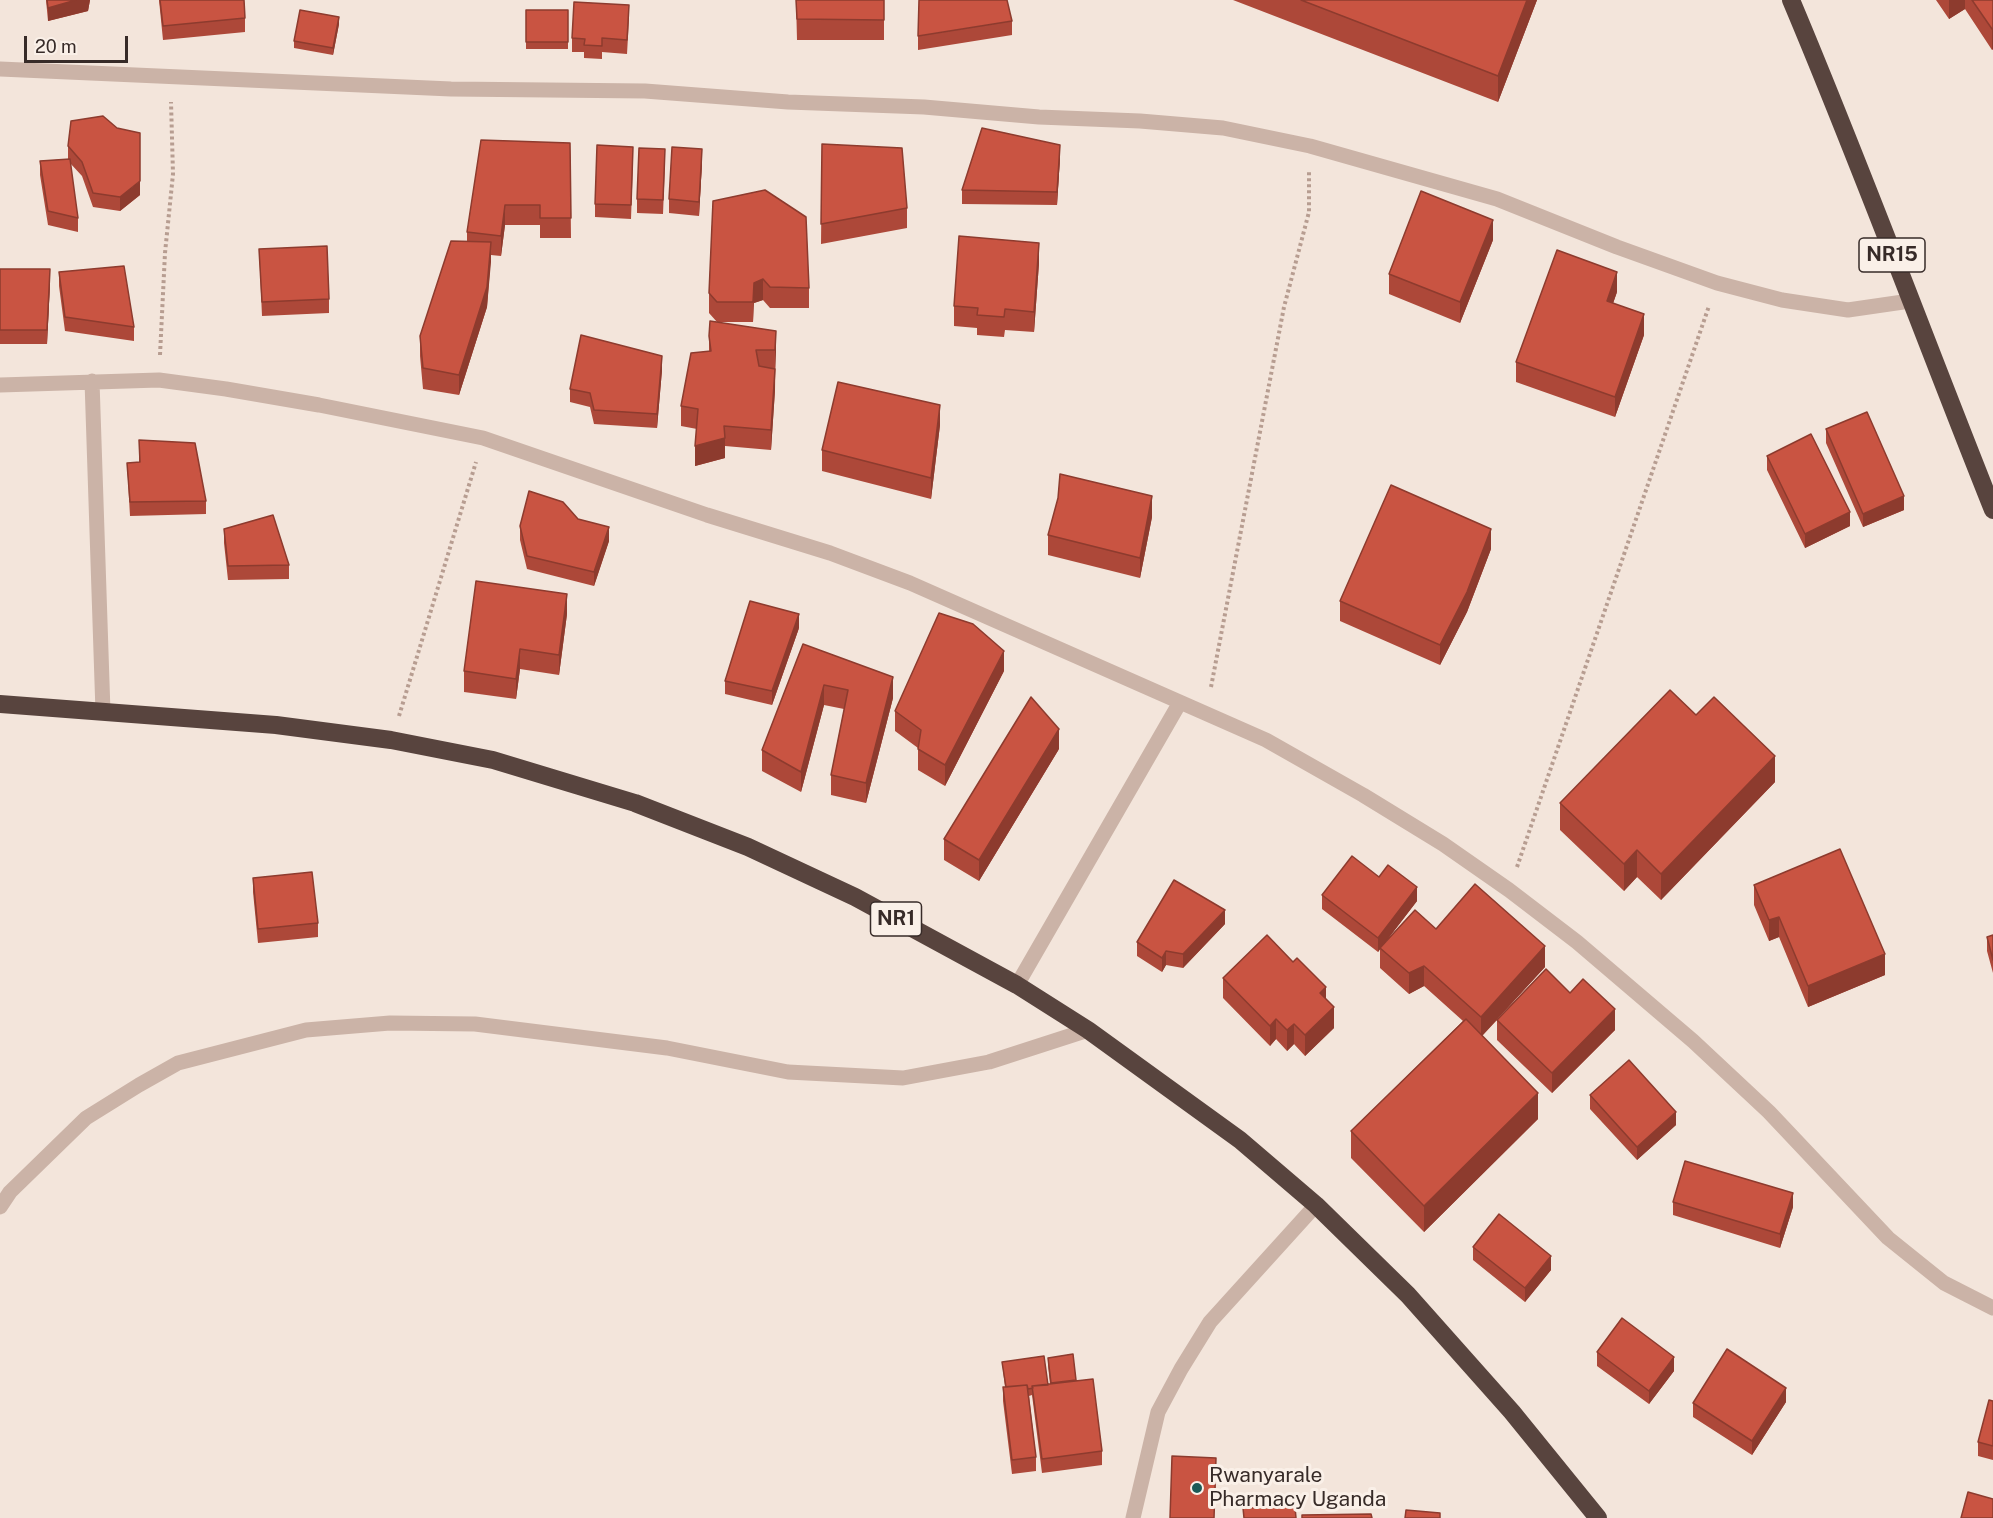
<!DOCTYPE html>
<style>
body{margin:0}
#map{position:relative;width:1993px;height:1518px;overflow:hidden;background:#f3e5db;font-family:"Public Sans",sans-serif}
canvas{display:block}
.scale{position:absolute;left:24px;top:36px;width:104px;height:27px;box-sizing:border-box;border:3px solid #372b28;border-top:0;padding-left:8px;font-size:18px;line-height:21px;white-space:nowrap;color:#372b28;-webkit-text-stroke:4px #faf0e8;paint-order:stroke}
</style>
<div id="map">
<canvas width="1993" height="1518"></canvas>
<div class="scale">20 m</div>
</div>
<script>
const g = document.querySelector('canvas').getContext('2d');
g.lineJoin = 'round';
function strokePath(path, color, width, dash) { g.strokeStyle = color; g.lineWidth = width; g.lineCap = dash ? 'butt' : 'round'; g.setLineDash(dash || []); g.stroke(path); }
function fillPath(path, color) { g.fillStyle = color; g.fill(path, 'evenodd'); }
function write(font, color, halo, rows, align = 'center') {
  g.font = font + ' "Public Sans",sans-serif'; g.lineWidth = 6; g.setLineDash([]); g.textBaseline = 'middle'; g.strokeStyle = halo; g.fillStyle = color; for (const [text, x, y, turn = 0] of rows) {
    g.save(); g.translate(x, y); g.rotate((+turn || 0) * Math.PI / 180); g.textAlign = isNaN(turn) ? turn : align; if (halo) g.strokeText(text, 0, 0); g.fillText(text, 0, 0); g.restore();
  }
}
strokePath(new Path2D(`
 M160 355 165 253 173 174 171 102
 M1211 687 1284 307 1309 212V171
 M399 716 476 462
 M1517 867 1709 306`), '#b79d91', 4, [3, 3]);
strokePath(new Path2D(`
 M0 69 451 89 645 91 788 102 924 107 1039 117 1140 121 1223 128 1310 146 1497 199 1617 247 1717 283 1782 300 1848 310 1910 301
 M92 381 103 712
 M0 385 159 380 226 389 319 405 483 438 707 515 830 553 910 583 1266 740 1363 795 1443 844 1509 890 1577 942 1693 1041 1769 1112 1888 1238 1944 1283 1993 1308
 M1017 985 1179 704
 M0 1207 10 1192 86 1118 139 1085 178 1063 306 1030 390 1023 475 1024 667 1048 788 1072 903 1078 989 1062 1088 1030
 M1133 1518 1158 1412 1181 1369 1210 1322 1316 1205`), '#cbb3a7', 15);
strokePath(new Path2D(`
 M1791 0C1862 168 1925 340 1993 510
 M0 704 276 725 391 740 493 760 635 803 748 847 855 897 1017 985 1088 1030 1240 1140 1316 1205 1408 1295 1512 1412 1598 1518`), '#58443e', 18);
fillPath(new Path2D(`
 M46 0H95H90L88 11 48 21Z
 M159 0H244L245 18V32L163 40Z
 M796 0H884V40H797Z
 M1233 0H1537L1498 102Z
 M1936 0H1993V49L1992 50 1965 9 1949 19Z
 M526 10H568V49H526Z
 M629 19 627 54 602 52V59L584 58V52H572V38Z
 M1012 21V35L918 50V36Z
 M339 24 333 55 294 48V41Z
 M570 143 571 238H540V225H505L501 256 491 255 487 307 459 395 423 389 420 356V336L467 241V232Z
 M822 144 907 208V228L821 244Z
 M68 146 140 195 120 211 93 207 82 176 70 163 78 218V232L48 225 40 175V161L68 159Z
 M1060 158 1057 205 962 204V190Z
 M633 161 631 219 595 217V204Z
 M665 163 663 214 637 213V199Z
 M702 163 699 216 669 213V199Z
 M713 201 809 288V308H770L763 300 754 303 753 322H717L709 313V293Z
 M1493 240 1460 323 1389 294V274Z
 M259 249 329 299V313L262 316Z
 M1039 263 1034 332 1005 330 1004 337 977 335V328L954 326V306Z
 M0 269 50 283 47 344H0Z
 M59 272 134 327V341L65 331 59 286Z
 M1617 292 1613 303 1644 335 1615 417 1516 382V362Z
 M776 331 775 390 771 450 725 446V458L695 466 697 429 681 426V406L709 351V336Z
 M662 370 657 428 594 424 590 407 570 402V389Z
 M940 425 931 499 822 471V450Z
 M1826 429 1904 510 1863 527 1826 443Z
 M139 440 206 501V514L130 516 127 463 139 462Z
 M1767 456 1850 526 1805 548 1767 470Z
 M1152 517 1140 578 1048 555V535Z
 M578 519 609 541 594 586 527 569 520 540V526Z
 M224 529 289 565V579L228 580 224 543Z
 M1491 549 1467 612 1440 665 1340 621V601Z
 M567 614 559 675 520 669 516 699 464 692V671Z
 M799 628 772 705 725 694V681Z
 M803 644 893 698 866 803 831 795V775L844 709 824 705 801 792 762 771V750Z
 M1004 671 945 786 918 770V748L895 731V711Z
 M1696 715 1775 782 1661 900 1637 877 1624 891 1560 830V803Z
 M1059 749 979 881 944 860V839Z
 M1379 877 1417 901 1383 945 1436 929 1545 967 1497 1019 1570 993 1615 1030 1552 1093 1497 1040V1020L1482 1036 1538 1119 1424 1232 1351 1158V1131L1463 1021 1424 986 1409 994 1380 968V949L1378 952 1322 909V895Z
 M253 878 318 923V937L258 943 253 892Z
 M1754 885 1885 975 1808 1007 1779 937 1769 941 1754 905Z
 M1225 924 1183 968 1166 965 1162 972 1137 956V942Z
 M1993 935V973L1987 951V937Z
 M1223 978 1326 999 1334 1028 1305 1056 1294 1044 1287 1051 1276 1039 1270 1046 1223 998Z
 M1590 1095 1676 1125 1637 1160 1590 1109Z
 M1673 1202 1793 1207 1780 1248 1673 1215Z
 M1473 1247 1551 1270 1525 1302 1473 1260Z
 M1597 1352 1674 1371 1649 1404 1597 1366Z
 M1073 1354 1076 1381 1102 1451V1465L1042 1473 1032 1395 1029 1396 1036 1457V1471L1012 1474 1003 1401V1387H1005L1002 1362 1048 1385 1050 1384 1048 1365V1358Z
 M1993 1401V1460L1978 1456V1442Z
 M1786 1402 1752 1455 1693 1417V1403Z`), '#ad4839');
fillPath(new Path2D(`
 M76 0H90L88 11 48 21V8Z
 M1527 0H1537L1498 102V76Z
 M1949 0H1965V9L1949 19Z
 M339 17V24L333 55V48Z
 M1992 29H1993V49L1992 50Z
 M1060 145V158L1057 205V192Z
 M702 149V163L699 216V202Z
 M140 181V195L120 211V197Z
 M505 205V225L501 256V236Z
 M1493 220V240L1460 323V302Z
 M491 242V262L487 307 459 395V375Z
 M1039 243V263L1034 332V312Z
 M50 269V283L47 344V330Z
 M1617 272V292L1607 321V301Z
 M763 279V300L754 303 753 322 754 283Z
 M1644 314V335L1615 417V397Z
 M776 331V352L775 370V350Z
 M662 356V370L657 428V414Z
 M775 369V390L771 450V430Z
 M940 405V425L931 499V478Z
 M725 438V458L695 466V446Z
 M1152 496V517L1140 578V558Z
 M1904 496V510L1863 527V514Z
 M1850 512V526L1805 548V534Z
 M609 527V541L594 586V572Z
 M1491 529V549L1467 612 1440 665V645Z
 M567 594V614L559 675V655Z
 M799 614V628L772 705V691Z
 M520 649V669L516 699V679Z
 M1004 651V671L945 786V765Z
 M893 677V698L866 803V783Z
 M824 685V705L801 792V772Z
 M1059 729V749L979 881V860Z
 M1775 756V782L1661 900V874Z
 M1637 850V877L1624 891V864Z
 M1417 887V901L1378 952V938Z
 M1225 910V924L1183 968V954Z
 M1779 917V937L1769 941V920Z
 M1545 946V967L1481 1037V1017Z
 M1166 951V965L1162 972V958Z
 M1885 954V975L1808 1007V986Z
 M1424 966V986L1409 994V973Z
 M1326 987V1007L1320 993Z
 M1334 1007V1028L1305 1056V1035Z
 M1615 1009V1030L1552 1093V1073Z
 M1276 1019V1039L1270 1046V1026Z
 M1294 1024V1044L1287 1051V1030Z
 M1538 1093V1119L1424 1232V1206Z
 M1676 1112V1125L1637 1160V1147Z
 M1793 1193V1207L1780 1248V1234Z
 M1551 1256V1270L1525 1302V1288Z
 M1674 1357V1371L1649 1404V1391Z
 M1786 1388V1402L1752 1455V1441Z
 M1216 1458V1478L1214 1518Z`), '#8d3b2e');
const building = new Path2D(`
 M47 0H76L48 8Z
 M160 0H244L245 18 163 26Z
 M796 0H884V20L797 19Z
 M919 0H1007L1012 21 918 36Z
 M1301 0H1527L1498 76Z
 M1972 0H1993V29H1992Z
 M574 2 629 5 627 40 602 38V46L584 45 585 39 572 38Z
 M300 10 339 17 333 48 294 41Z
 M526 10H568V42H526Z
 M103 116 117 128 140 133V181L120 197 93 193 82 162 68 146 71 121Z
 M982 128 1060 145 1057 192 962 190Z
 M481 140 570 143 571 218H540V205H505L501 236 467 232Z
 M822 144 902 148 907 208 821 224Z
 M597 145 633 147 631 205 595 204Z
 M672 147 702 149 699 202 669 199Z
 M639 148 665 149 663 200 637 199Z
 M70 159 78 218 48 211 40 161Z
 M765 190 806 217 809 288 770 287 763 279 754 283 753 302H717L709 293 713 201Z
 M1421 191 1493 220 1460 302 1389 274Z
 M959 236 1039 243 1034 312 1005 309 1004 317 977 315 978 308 954 306Z
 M451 241 491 242 487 287 459 375 423 368 420 336Z
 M327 246 329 299 262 302 259 249Z
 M1557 250 1617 272 1607 301 1644 314 1615 397 1516 362Z
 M124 266 134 327 65 317 59 272Z
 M0 269H50L47 330H0Z
 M710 321 776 331 775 350H756L759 366 775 369 771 430 724 426 725 438 695 446 698 409 681 406 691 353 711 351 709 336Z
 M581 335 662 356 657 414 594 410 590 393 570 389Z
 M838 382 940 405 931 478 822 450Z
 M1867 412 1904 496 1863 514 1826 429Z
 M1811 434 1850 512 1805 534 1767 456Z
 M139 440 195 443 206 501 130 502 127 463 140 462Z
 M1060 474 1152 496 1140 558 1048 535 1058 498Z
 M1391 485 1491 529 1467 592 1440 645 1340 601Z
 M529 491 563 502 578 519 609 527 594 572 527 556 520 526Z
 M273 515 289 565 228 566 224 529Z
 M476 581 567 594 559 655 520 649 516 679 464 671Z
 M750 601 799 614 772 691 725 681Z
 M939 613 973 624 1004 651 945 765 918 749 921 730 895 711Z
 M803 644 893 677 866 783 831 775 848 690 824 685 801 772 762 750Z
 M1670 690 1696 715 1714 697 1775 756 1661 874 1637 850 1624 864 1560 803Z
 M1031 697 1059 729 979 860 944 839Z
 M1840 849 1885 954 1808 986 1779 917 1769 920 1754 885Z
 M1352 856 1379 877 1388 865 1417 887 1378 938 1322 895Z
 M312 872 318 923 258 929 253 878Z
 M1174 880 1225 910 1183 954 1166 951 1162 958 1137 942Z
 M1475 884 1545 946 1481 1017 1424 966 1409 973 1380 948 1415 910 1436 929Z
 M1267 935 1293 962 1297 958 1326 987 1320 993 1334 1007 1305 1035 1294 1024 1287 1030 1276 1019 1270 1026 1223 978Z
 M1993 935V960L1987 937Z
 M1546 969 1570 993 1583 979 1615 1009 1552 1073 1497 1020Z
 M1466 1019 1538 1093 1424 1206 1351 1131Z
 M1629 1060 1676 1112 1637 1147 1590 1095Z
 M1685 1161 1793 1193 1780 1234 1673 1202Z
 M1499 1214 1551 1256 1525 1288 1473 1247Z
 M1622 1318 1674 1357 1649 1391 1597 1352Z
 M1727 1349 1786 1388 1752 1441 1693 1403Z
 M1073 1354 1076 1380 1051 1383 1048 1358Z
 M1044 1356 1048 1385 1032 1386 1033 1388 1028 1389 1027 1385 1006 1387 1002 1362Z
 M1093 1379 1102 1451 1042 1459 1032 1386Z
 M1027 1385 1036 1457 1012 1460 1003 1387Z
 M1989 1400 1993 1401V1446L1978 1442Z
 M1172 1456 1216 1458 1214 1518H1170Z
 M1968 1492 1993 1499V1518H1961Z
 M1295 1507 1296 1518H1244L1243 1508Z
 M1406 1510 1440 1513V1518H1405Z
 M1371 1514 1372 1518H1302V1515Z`);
fillPath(building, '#c95442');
strokePath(building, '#8d3b2e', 1.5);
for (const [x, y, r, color] of [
 [1197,1488,6,"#1c5a57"]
]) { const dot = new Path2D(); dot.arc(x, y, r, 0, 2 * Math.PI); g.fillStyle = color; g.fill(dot); strokePath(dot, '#faf0e8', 2); }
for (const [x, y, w] of [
 [1892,255,66],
 [896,919,51]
]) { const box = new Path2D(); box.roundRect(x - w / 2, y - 17, w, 34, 4.5); g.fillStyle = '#faf0e8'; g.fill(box); strokePath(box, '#372b28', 1.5); }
write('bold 20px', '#372b28', null, [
 ["NR15",1892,255],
 ["NR1",896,919]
]);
write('21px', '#372b28', '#faf0e8', [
 ["Rwanyarale",1209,1476],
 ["Pharmacy Uganda",1209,1500]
], 'left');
</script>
